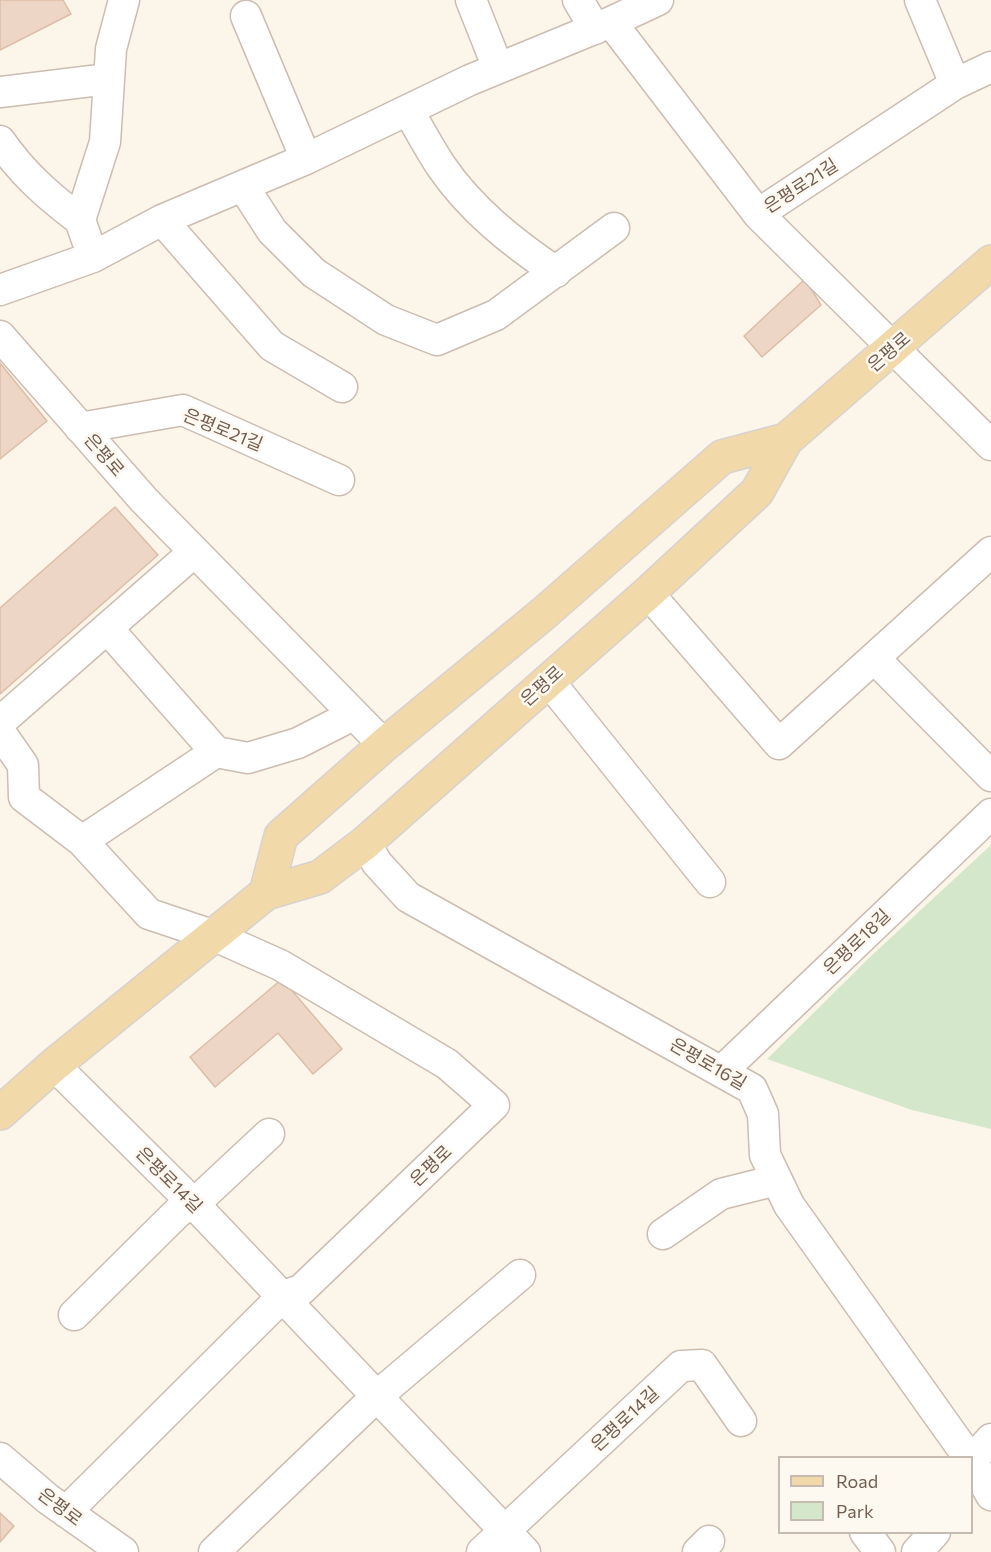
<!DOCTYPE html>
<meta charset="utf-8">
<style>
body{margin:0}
#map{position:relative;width:991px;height:1552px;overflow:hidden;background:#fbf5ea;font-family:Commissioner,sans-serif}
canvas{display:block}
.legend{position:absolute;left:778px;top:1456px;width:195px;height:78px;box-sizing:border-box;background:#fdf9f1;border:2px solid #c6bbb1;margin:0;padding:8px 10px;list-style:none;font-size:18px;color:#735d50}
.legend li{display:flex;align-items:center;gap:12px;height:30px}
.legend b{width:30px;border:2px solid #c6bbb1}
</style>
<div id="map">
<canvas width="991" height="1552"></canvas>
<ul class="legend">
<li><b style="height:8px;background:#f2d9aa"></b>Road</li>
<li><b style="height:16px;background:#d5e7ca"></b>Park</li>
</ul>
</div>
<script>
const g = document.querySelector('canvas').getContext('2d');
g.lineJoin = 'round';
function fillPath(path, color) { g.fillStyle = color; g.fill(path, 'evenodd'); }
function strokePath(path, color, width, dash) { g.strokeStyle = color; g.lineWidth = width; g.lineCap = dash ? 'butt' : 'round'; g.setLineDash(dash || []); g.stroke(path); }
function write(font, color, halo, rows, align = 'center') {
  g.font = font + ' Commissioner,"Noto Sans KR",sans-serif'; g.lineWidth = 5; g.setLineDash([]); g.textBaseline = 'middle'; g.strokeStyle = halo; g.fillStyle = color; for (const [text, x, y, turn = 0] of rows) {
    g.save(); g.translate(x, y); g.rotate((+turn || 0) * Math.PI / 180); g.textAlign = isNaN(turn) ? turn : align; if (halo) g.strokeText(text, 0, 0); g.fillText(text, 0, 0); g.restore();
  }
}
fillPath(new Path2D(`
 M991 845V1129L912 1110 767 1059 870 957Z`), '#d5e7ca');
const building = new Path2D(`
 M0 0H63L71 14 0 50Z
 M805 279 821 305 762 357 744 336Z
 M0 363 47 421 0 459Z
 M115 507 158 555 0 694V608Z
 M282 979 342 1049 313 1074 278 1033 215 1087 190 1057Z
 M0 1513 14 1526 0 1542Z`);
fillPath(building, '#edd6c5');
strokePath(building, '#debda7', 1.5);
const minor = new Path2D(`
 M471 0 498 68
 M578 0 595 29
 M920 0 955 84
 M246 16 306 159
 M611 22 758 214 991 445
 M0 92 108 79
 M408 110C419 129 429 148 441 166 471 210 513 243 556 272
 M0 141C23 174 48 196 80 220
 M243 186 272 231 314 273 386 320 437 340 496 315 614 228
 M758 214 955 84 991 67
 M162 220 272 346 342 387
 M93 257 80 220 105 142 111 49 124 0
 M0 290 93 257 162 220 306 159 470 80 611 22 658 0
 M0 336 144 500 384 745
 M80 428 183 410 339 480
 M648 593 779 744 991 552
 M107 628 216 752 248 758 298 743 353 715
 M874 658 991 776
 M548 680 710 882
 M0 722 194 552
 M0 732 23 765 24 797 82 841 149 914 215 936 280 965 447 1064 494 1105 301 1290 283 1296 66 1512
 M82 841 216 752
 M365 843 377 863 408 897 752 1089 763 1114 765 1155 789 1205 969 1458
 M54 1065 194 1204 525 1552
 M723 1070 991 814
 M663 1234 721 1194 777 1180
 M74 1315 179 1211 194 1204 269 1134
 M0 1458 48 1499 123 1552
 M972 1460 991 1439
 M972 1461 991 1495
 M865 1532 880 1552
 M214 1552 377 1396 520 1275
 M482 1552 681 1366 702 1365 741 1421
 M698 1552 709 1541
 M917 1552 935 1532`);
const major = new Path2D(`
 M266 893 281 836 384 745 543 614 722 457 786 440
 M0 1113 54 1065 266 893 320 877 365 843 648 593 757 492 786 440 991 262`);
strokePath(minor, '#ccbdb1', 33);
strokePath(major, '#d8d2ce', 36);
strokePath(minor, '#fff', 30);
strokePath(major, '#f2d9aa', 33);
write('18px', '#735d50', '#fdf9f1', [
 ["은평로21길",801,186,-33],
 ["은평로",889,352,-41],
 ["은평로21길",223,430,22],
 ["은평로",104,455,49],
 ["은평로",542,686,-42],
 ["은평로18길",857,942,-44],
 ["은평로16길",708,1064,30],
 ["은평로",431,1166,-44],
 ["은평로14길",169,1180,45],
 ["은평로14길",625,1419,-43],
 ["은평로",60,1507,37]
]);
</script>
